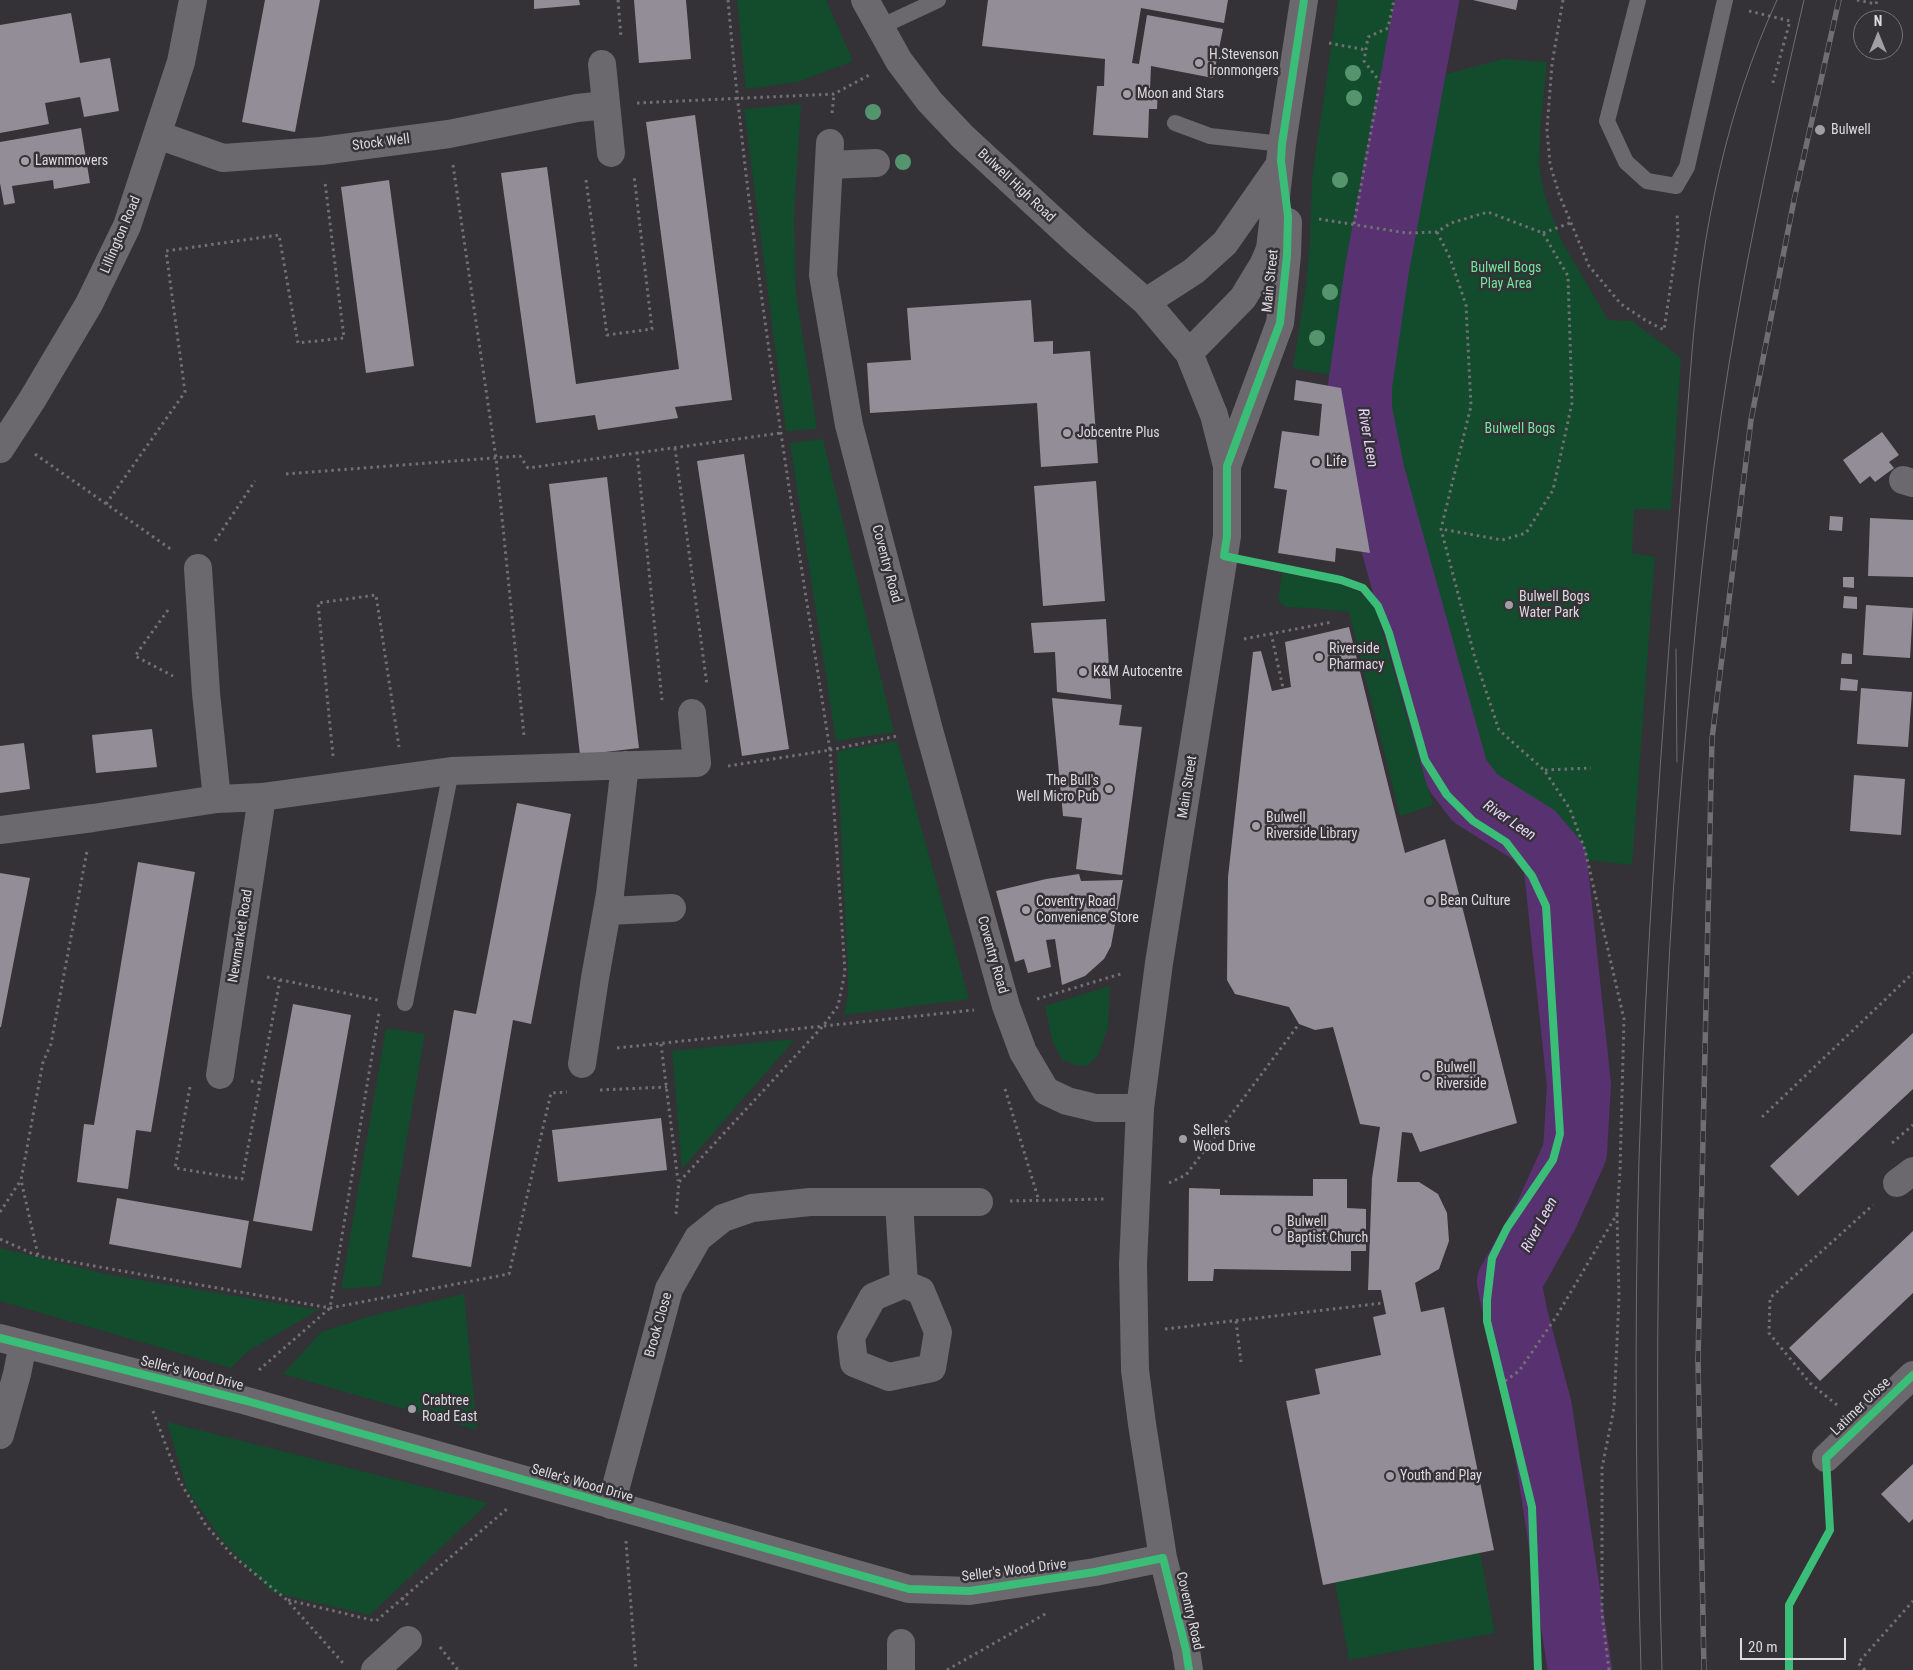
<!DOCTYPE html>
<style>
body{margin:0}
#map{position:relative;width:1913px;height:1670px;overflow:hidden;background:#343236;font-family:"Roboto Condensed",sans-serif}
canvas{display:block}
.north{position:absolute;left:1853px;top:10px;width:50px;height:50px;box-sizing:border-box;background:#343137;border:1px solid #77757a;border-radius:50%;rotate:0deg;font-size:14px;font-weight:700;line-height:20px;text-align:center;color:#dcdade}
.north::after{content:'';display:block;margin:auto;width:18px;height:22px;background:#a19fa3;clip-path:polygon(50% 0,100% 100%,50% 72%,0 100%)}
.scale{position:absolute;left:1740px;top:1638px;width:106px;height:22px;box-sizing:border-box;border:2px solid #dcdade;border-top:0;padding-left:6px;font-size:15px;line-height:18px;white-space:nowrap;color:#dcdade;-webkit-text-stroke:4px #343137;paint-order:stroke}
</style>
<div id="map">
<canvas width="1913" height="1670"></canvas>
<div class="north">N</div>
<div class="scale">20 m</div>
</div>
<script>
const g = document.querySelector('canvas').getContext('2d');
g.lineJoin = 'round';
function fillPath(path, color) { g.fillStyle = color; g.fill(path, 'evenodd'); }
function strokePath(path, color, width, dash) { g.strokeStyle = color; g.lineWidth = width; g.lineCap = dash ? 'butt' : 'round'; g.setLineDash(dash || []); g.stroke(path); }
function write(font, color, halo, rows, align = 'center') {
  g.font = font + ' "Roboto Condensed",sans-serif'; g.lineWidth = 5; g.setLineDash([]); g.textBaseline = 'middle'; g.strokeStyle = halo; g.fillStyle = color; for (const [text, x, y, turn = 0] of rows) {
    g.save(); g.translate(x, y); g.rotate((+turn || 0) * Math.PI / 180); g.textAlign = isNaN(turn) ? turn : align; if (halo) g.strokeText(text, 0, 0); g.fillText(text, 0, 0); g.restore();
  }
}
fillPath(new Path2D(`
 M737 0H826L853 61 798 82 746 89Z
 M1338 0H1413L1374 194 1344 377 1293 368 1306 286 1310 242 1312 179Z
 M1503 59 1547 62 1541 120 1539 167 1545 197 1561 240 1608 320 1632 321 1681 358 1671 510 1634 509 1632 553 1655 557 1632 865 1570 858 1543 821 1514 799 1468 742 1386 468 1373 393 1428 79Z
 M801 104 794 217 796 294 817 429 786 431 744 109Z
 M823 439 894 732 836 741 790 443Z
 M1282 573 1337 583 1359 592 1375 608 1433 805 1400 816 1349 612 1323 609 1286 607 1278 601Z
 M897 741 969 999 844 1015 848 994V972L837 751Z
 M1110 986 1108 1026 1100 1051 1096 1058 1086 1066 1076 1065 1062 1060 1052 1040 1045 1006Z
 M386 1028 425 1034 381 1286 341 1289Z
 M795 1039 682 1169 672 1051Z
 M0 1248 105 1274 318 1310 247 1352 231 1368 0 1301Z
 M464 1294 477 1430 283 1374 321 1332 367 1317Z
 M167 1422 488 1503 370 1615 272 1592 223 1541 187 1490Z
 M1480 1553 1495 1633 1349 1660 1335 1582Z`), '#134b2d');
strokePath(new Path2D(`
 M1427 0 1377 269 1360 386V410L1373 474 1457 774 1475 798 1534 835 1555 860 1579 1085 1575 1152 1546 1216 1509 1282 1516 1317 1540 1408 1580 1670`), '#583171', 64);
fillPath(new Path2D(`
 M265 0H320L295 132 242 122Z
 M534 0H579L580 5 534 9Z
 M634 0H686L691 59 639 63Z
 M988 0H1228L1224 23 1141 8 1132 63 1139 64 1147 15 1223 29 1213 78 1151 66 1150 89H1158L1157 109H1149L1148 138 1093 135 1097 86H1104L1105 59 982 46Z
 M1473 0H1518L1516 10Z
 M71 13 80 63 110 58 119 111 84 117 80 97 45 103 49 124 0 133V25Z
 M695 115 732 400 675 407 678 418 598 430 595 415 536 423 501 173 547 167 576 384 679 369 646 122Z
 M81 128 90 183 54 189 53 180 12 186 15 203 4 205 0 183V142Z
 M389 180 414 366 366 373 341 187Z
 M1031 300 1034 342 1053 341V354L1090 351 1098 463 1041 467 1037 403 870 413 867 363 911 360 907 308Z
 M1296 380 1341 388 1370 553 1336 548 1335 562 1278 553 1287 490 1274 488 1282 431 1319 436 1322 404 1294 400Z
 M1882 432 1899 455 1889 462 1894 468 1875 482 1870 476 1860 484 1843 460Z
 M744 454 789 749 742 756 697 461Z
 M607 477 639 748 580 755 549 484Z
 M1096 481 1105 601 1043 606 1034 486Z
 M1830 516 1843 517 1842 531 1829 530Z
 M1870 518 1913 520V577L1868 576Z
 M1843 577H1854V588L1843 587Z
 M1844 596 1857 597V609L1843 608Z
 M1866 605 1913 608 1910 658 1863 655Z
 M1106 619 1111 699 1057 692 1055 652 1034 653 1031 623Z
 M1349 627 1405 853 1445 839 1517 1123 1420 1152 1412 1133 1402 1132 1397 1182H1419L1438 1194 1447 1213 1449 1241 1439 1269 1415 1283 1421 1312 1444 1307 1494 1550 1323 1585 1286 1401 1320 1394 1315 1369 1381 1355 1373 1317 1386 1314 1381 1290H1368L1372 1178 1380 1127 1360 1124 1333 1027 1315 1030 1299 1024 1289 1007 1235 994 1227 980 1228 877 1253 652 1261 651 1272 691 1291 687 1285 642Z
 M1842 653 1852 654V664H1841Z
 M1841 678 1858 680 1857 691 1840 690Z
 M1861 688 1912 692 1908 747 1857 744Z
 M1052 698 1122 705 1119 725 1142 727 1122 875 1076 869 1082 818 1063 816Z
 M152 729 157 767 96 773 92 735Z
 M24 743 30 789 0 793V746Z
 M1854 775 1905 779 1901 835 1850 831Z
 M517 803 571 814 531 1024 513 1020 471 1267 412 1257 454 1010 476 1014Z
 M138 862 195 872 151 1132 136 1130 128 1189 77 1182 84 1124 94 1125Z
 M0 873 30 878 1 1027H0Z
 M1079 874 1081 881 1123 880 1111 946 1104 959 1085 976 1062 985 1055 939 1046 940 1051 967 1028 973 1024 959 1015 962 996 891 1046 879Z
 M293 1004 351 1015 312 1231 253 1221Z
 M1913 1033V1089L1798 1196 1770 1166Z
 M661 1118 667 1170 558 1182 552 1130Z
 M1313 1179H1347V1208L1366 1209V1251H1351V1271L1214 1269 1213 1281H1188L1189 1188 1220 1189V1195L1313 1196Z
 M117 1198 249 1221 241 1268 109 1244Z
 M1913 1231V1293L1820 1381 1789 1348Z
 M1913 1464V1519L1909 1523 1881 1494Z`), '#938d98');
strokePath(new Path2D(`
 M618 0 621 37
 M1563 0 1552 64 1547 129 1550 164 1559 194 1589 266 1621 304 1645 320 1664 330 1678 236 1677 213
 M1857 0 1876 4 1877 0
 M1749 11 1790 21 1772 86
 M1329 43 1366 50
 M637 103 834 94 871 74
 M832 113 834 94
 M453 165 496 458 524 736
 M586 180 607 335 652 329 634 175
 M1319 219 1407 233 1437 232 1451 223 1488 212 1543 233 1568 276 1572 403 1553 490 1526 533 1502 540 1441 529
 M1354 224 1380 82 1364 61 1368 37 1388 28 1394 0
 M1437 232 1450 258 1466 305 1471 406 1441 529 1475 658 1499 730 1544 770 1570 809 1585 850 1624 1019 1620 1171 1617 1214 1556 1317 1519 1371 1501 1384
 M1543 233 1570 223
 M675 448 707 685
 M637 452 662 700
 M35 454 172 550
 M286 474 520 456 528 468 781 433
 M106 504 185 392 166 251 279 235 298 343 344 338 325 182
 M215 541 255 481
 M1256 563 1341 580 1363 588 1378 606 1389 633 1425 760 1447 795 1473 821 1506 842 1532 876 1546 906 1560 1134 1553 1160 1507 1228 1492 1258 1487 1300V1321L1532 1507 1538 1670
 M168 610 135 656 173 676
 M1271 633 1283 688
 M1244 639 1332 622
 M333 756 318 603 376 595 399 747
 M728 766 830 750C791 501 750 251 728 0
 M1545 770 1591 768
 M267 977 378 1000
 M1037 999 1124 973
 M661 1044 678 1181
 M617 1048 974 1010
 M251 1081 261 1083
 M190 1087 175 1168 242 1179 280 980
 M1005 1089 1039 1201
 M600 1090 667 1087
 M1762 1117 1913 973
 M1892 1143 1913 1125
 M1169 1183 1186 1175 1299 1024
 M1010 1201 1104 1199
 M0 1212 21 1180
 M676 1214 679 1182 823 1026 838 1006 845 972 830 750 897 736
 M0 1239 38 1256 330 1308 509 1274 551 1093 567 1092
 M38 1255 21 1180 43 1062 51 1044 87 851
 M1236 1321 1241 1362
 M1165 1329 1383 1303
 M259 1370 330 1308 379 1013
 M1837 1405 1810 1383 1769 1333 1770 1298 1873 1205
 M153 1411 179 1480 205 1524 232 1555 287 1600 343 1663
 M626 1541 636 1670
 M402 1598 410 1608
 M288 1600 376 1621 508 1508
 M440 1647 458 1670
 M947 1670 1047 1613
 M1609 1670 1602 1614V1468L1614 1408 1619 1297 1617 1215
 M1865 1670 1858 1663 1913 1601`), '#717072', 3, [2.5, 4]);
strokePath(new Path2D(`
 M1638 0 1607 121 1626 162 1647 181 1676 186 1687 167 1725 0
 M880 27 938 0
 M1175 123 1210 136 1282 144
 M405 1003 451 771`), '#6b696d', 16);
strokePath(new Path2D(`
 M602 64 611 153
 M158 135 223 158 321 151 449 134 577 108 606 105
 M830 143 823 275 849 425 929 730 1006 1006 1023 1052 1046 1091 1067 1101 1096 1108H1140
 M829 165 876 163
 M0 449 32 400 89 304 127 226 181 62 193 0
 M1903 480 1913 483
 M198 568 206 693 217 799
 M0 830 93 818 217 799 262 797 451 771 697 763 692 713
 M607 911 672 908
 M582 1064 595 978 610 894 625 765
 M220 1075 262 797
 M1897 1183 1913 1171
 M899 1202 904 1284
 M904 1284 921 1291 938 1332 932 1368 889 1377 854 1363 851 1337 873 1297Z
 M1826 1458 1913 1375
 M611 1505 669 1289 698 1238 723 1218 752 1208 810 1202H979
 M901 1643V1670
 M375 1670 408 1640`), '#6b696d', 28);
strokePath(new Path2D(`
 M865 0 899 61 930 102 963 137 1077 242 1146 302 1189 353 1214 415 1227 466V536L1159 963 1140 1108 1133 1264 1135 1370 1142 1424 1163 1558 1186 1650 1189 1670
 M1146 302 1194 271 1225 243 1278 167
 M1189 353 1243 298 1263 265 1270 249 1282 144 1304 0
 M1227 466 1280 323 1287 255 1288 222
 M0 1338 247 1401 909 1589 970 1591 1095 1572 1163 1558
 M0 1435 17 1374 23 1344`), '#6b696d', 28);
strokePath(new Path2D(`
 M1676 649 1677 762
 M1641 1670C1636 1500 1634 1330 1639 1159 1648 890 1671 621 1692 352 1702 232 1726 110 1777 0
 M1662 1670C1653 1371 1657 1073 1682 775 1694 638 1707 500 1729 364 1749 242 1776 121 1804 0`), '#706e72', 1);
const rail = new Path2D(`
 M1704 1670 1698 1360 1712 739 1751 420 1794 200 1839 0`);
strokePath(rail, '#706e72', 5.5);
strokePath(rail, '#343137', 4, [11]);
strokePath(new Path2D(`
 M1304 0 1282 144 1281 161 1288 216 1287 255 1280 323 1227 466V536L1224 556 1341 580 1363 588 1378 606 1389 633 1425 760 1447 795 1473 821 1506 842 1532 876 1546 906 1560 1134 1553 1160 1507 1228 1492 1258 1487 1300V1321L1532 1507 1538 1670
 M0 1338 247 1401 909 1589 970 1591 1095 1572 1163 1558 1186 1650 1189 1670
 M1789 1670V1605L1830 1530 1826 1458 1913 1375`), '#3abd76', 8);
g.fillStyle = '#55956e';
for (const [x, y] of [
 [1353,73],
 [1354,98],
 [873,112],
 [903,162],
 [1340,180],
 [1330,292],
 [1317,338]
]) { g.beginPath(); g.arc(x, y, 8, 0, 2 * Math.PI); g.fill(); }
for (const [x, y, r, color] of [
 [1199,63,5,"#a19fa3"],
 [1127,94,5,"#a19fa3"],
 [1820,130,6,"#a19fa3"],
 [25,161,5,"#a19fa3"],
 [1067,433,5,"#a19fa3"],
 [1316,462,5,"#a19fa3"],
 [1509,605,5,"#a19fa3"],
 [1319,657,5,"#a19fa3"],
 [1083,672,5,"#a19fa3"],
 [1109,789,5,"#a19fa3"],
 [1256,826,5,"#a19fa3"],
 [1430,901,5,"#a19fa3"],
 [1026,910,5,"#a19fa3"],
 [1426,1076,5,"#a19fa3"],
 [1183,1139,5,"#a19fa3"],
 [1277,1230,5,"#a19fa3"],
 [412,1409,5,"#a19fa3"],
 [1390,1476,5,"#a19fa3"]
]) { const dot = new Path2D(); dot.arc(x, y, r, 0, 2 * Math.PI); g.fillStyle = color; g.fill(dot); strokePath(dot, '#343137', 2); }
write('14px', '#dcdade', '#343137', [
 ["H.Stevenson",1209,55],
 ["Ironmongers",1209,71],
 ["Moon and Stars",1137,94],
 ["Bulwell",1831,130],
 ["Lawnmowers",35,161],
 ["Jobcentre Plus",1077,433],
 ["Life",1326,462],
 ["Bulwell Bogs",1519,597],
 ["Water Park",1519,613],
 ["Riverside",1329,649],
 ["Pharmacy",1329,665],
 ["K&M Autocentre",1093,672],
 ["The Bull's",1099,781,"right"],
 ["Well Micro Pub",1099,797,"right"],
 ["Bulwell",1266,818],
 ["Riverside Library",1266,834],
 ["Bean Culture",1440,901],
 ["Coventry Road",1036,902],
 ["Convenience Store",1036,918],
 ["Bulwell",1436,1068],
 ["Riverside",1436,1084],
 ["Sellers",1193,1131],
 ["Wood Drive",1193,1147],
 ["Bulwell",1287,1222],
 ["Baptist Church",1287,1238],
 ["Crabtree",422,1401],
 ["Road East",422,1417],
 ["Youth and Play",1400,1476]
], 'left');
write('14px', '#dcdade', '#343137', [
 ["Stock Well",381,143,-7],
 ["Bulwell High Road",1016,186,43],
 ["Lillington Road",121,235,-67],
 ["Main Street",1271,281,-84],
 ["Coventry Road",886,564,75],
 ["Main Street",1188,787,-81],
 ["Newmarket Road",241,936,-81],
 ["Coventry Road",992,955,74],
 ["Brook Close",659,1325,-74],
 ["Seller's Wood Drive",192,1374,14],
 ["Latimer Close",1861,1407,-44],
 ["Seller's Wood Drive",582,1484,16],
 ["Seller's Wood Drive",1014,1571,-7],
 ["Coventry Road",1189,1611,77]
]);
write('14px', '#70e69c', '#343137', [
 ["Bulwell Bogs",1506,268],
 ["Play Area",1506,284],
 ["Bulwell Bogs",1520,429]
]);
write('italic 15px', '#e9d2fb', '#343137', [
 ["River Leen",1367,438,80],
 ["River Leen",1509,821,34],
 ["River Leen",1540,1225,-62]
]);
</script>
